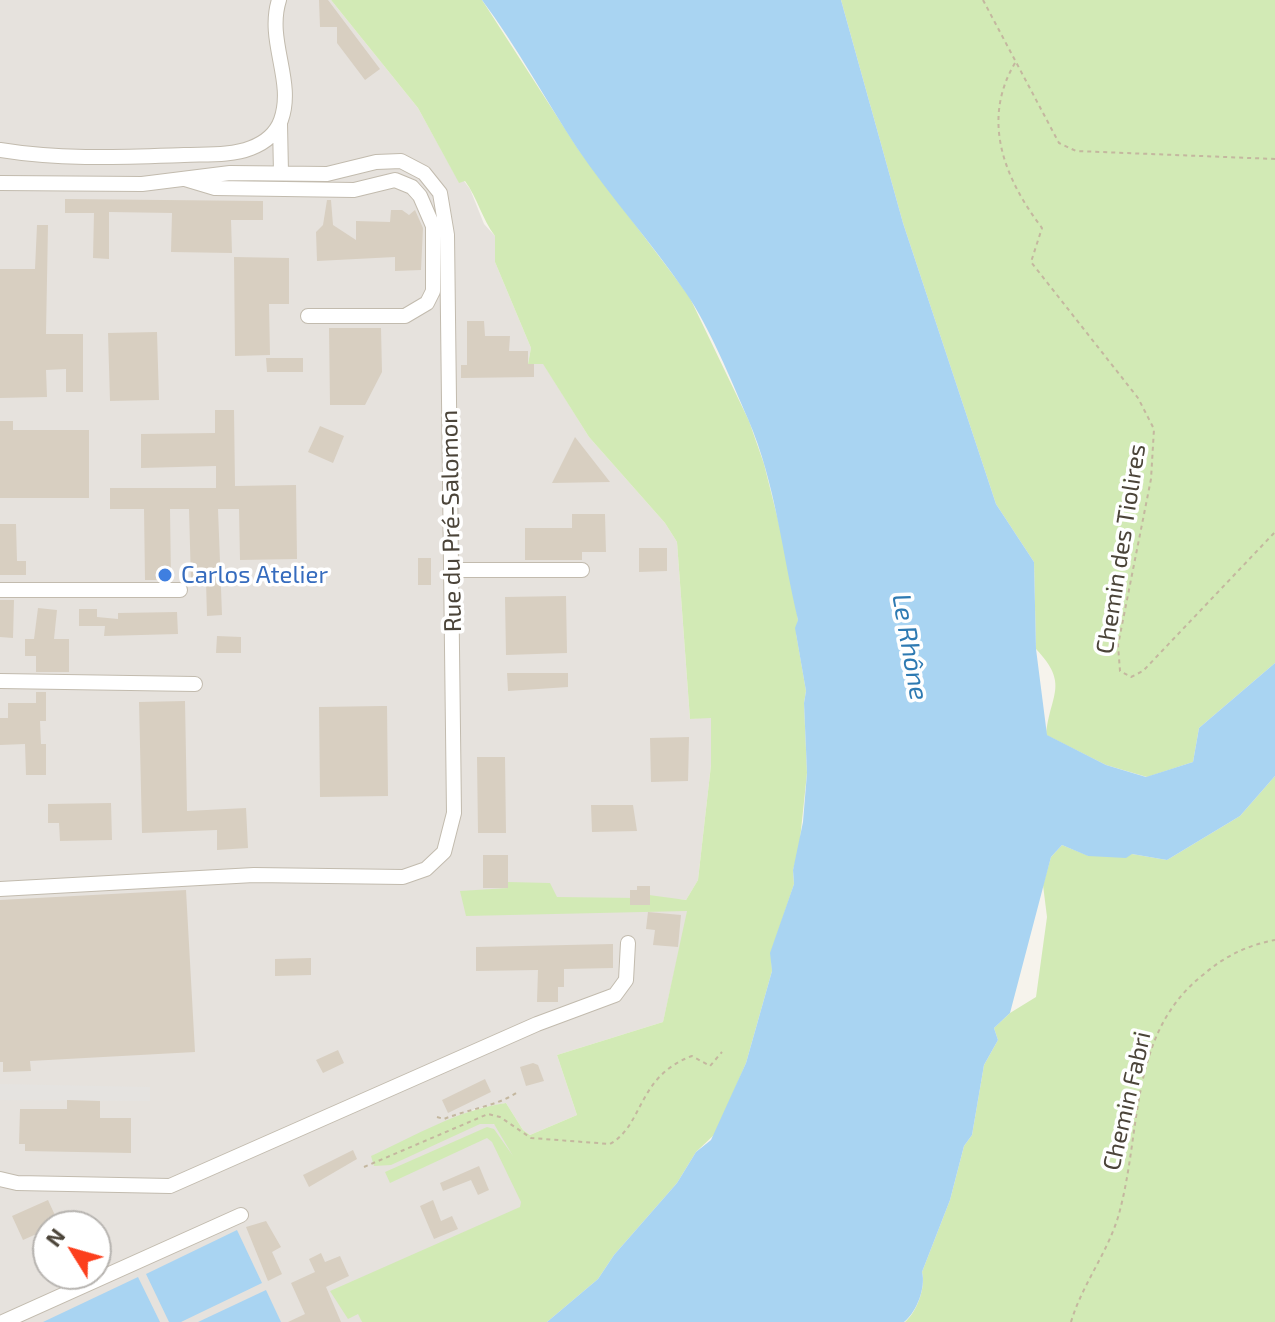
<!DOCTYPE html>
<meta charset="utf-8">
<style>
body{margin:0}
#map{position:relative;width:1275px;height:1322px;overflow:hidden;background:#f6f3ec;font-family:"Exo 2",sans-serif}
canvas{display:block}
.north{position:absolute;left:32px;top:1210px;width:80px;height:80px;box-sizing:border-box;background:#fff;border:2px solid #b7b4b0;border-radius:50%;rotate:307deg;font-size:22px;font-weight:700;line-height:32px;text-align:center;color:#4b4439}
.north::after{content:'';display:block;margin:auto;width:28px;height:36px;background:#fc3f1d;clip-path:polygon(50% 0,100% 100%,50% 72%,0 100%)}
</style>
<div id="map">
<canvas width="1275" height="1322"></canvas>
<div class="north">N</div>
</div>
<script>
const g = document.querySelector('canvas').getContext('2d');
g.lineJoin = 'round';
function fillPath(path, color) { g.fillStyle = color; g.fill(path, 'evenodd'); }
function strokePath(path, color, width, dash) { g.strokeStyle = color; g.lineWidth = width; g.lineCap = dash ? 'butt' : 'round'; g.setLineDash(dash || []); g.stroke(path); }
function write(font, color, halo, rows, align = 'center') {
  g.font = font + ' "Exo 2",sans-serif'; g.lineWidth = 7; g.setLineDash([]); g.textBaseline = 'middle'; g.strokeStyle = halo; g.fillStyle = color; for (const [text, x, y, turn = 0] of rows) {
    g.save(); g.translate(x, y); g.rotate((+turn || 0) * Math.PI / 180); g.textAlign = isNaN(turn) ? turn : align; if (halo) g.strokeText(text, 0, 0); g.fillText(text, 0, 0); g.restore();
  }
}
fillPath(new Path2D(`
 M0 0H331L418 108 459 182 464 181 470 189 484 224 495 236V262L531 348 528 364 543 363 589 437 665 523 677 542 690 719 711 717V765L698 880 686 900 673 899 688 911 663 1022 557 1055 577 1115 530 1135 523 1130 506 1103 475 1109 372 1156 483 1119 508 1131 532 1202 361 1317 362 1322H0ZM48 1226H96V1274H48Z`), '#e6e2dd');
fillPath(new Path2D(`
 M331 0H482L578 149 689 296 749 421 764 464 790 568 798 620 796 633 806 691 804 703 807 773 799 849 793 870 794 884 771 953 772 971 746 1063 716 1133 696 1152 677 1183 614 1255 598 1279 547 1322H362L358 1314 348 1319 330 1291 520 1207 521 1202 492 1142 487 1138 390 1183 385 1172 487 1127 494 1129 513 1156 494 1124H480L391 1165 374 1166 371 1156C415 1136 457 1110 506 1103L523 1130 530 1135 577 1115 557 1055 663 1022 687 911 466 916 460 891 508 888V882L550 883 557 897 638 898 640 905 650 904 649 895 686 900 698 880 711 765V718L690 719 677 542 665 523 589 437 543 364H528L531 348 495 262V236C482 219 478 199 465 181L459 183 418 108Z
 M841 0H1275V663L1199 728 1193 762 1147 777 1106 765 1046 735C1050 694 1070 685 1036 649L1034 562 996 504 903 223Z
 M1275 776V1322H905C917 1312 926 1287 922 1272L950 1200 964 1146 972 1135 984 1065 998 1040 994 1028 1010 1013 1036 997 1047 917 1043 885 1051 857 1062 845 1089 856 1132 854 1167 860 1240 816Z`), '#d2eab5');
fillPath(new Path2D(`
 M0 1084 150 1087V1101L0 1100Z`), '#e5e3e0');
fillPath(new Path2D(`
 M482 0H841L903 223 996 504 1034 562 1036 649 1047 735 1106 765 1146 777 1193 762 1199 728 1275 663V776L1240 816 1167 860 1132 854 1126 858 1088 856 1062 845 1051 857 1010 1013 994 1028 998 1040 984 1065 972 1135 964 1146 950 1200 922 1272C926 1287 917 1312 904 1322H547L598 1279 614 1255 677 1183 696 1152 711 1140 746 1063 772 971 770 953 794 884 793 870 803 822 807 773 804 703 806 691 795 628 798 620C782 554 776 484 748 419 731 380 710 328 686 293 652 243 611 198 577 148 545 99 517 47 482 0Z
 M237 1230 262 1283 181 1322H169L146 1274Z
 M138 1277 160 1322H43Z
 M266 1290 281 1322H198Z`), '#a9d4f2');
fillPath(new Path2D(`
 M319 0H328L380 69 365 80 337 43V27H320Z
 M65 199 263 201V220H231L232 253 171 252 172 213 109 212V259L93 258 94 213H65Z
 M327 200H331L333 225 356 240V221L390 222 391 210H402L409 215 415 210 423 228 421 270 395 271V257L317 261 316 232 323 225Z
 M37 225H48L46 334H83V392H66V369L46 370 47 397 0 398V269H35Z
 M234 257 289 258V304H269L270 355 235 356Z
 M467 321H484L485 336H510L509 351H528V364H534V377L461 378V365H467Z
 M329 328H381L382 372 365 405H330Z
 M157 332 159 400 110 401 108 333Z
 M266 358H303V372H267Z
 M215 410H234L235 486 296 485 297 559 240 560 239 509H218L222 615 207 616 206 582H191L189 509H170L171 580H145L144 509H110V488H216V466L141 468V434L215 433Z
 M0 421H13V430H89V498H0Z
 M320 426 344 436 333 463 308 452Z
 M575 437 610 482 552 483Z
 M572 514H605L606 552H582V560H525V528H572Z
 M0 524H16L17 561H26V575H0Z
 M639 548H667V571L639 572Z
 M418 558H431V585H418Z
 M566 596 567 653 506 655 505 597Z
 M0 600H14L13 638 0 637Z
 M38 608 57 610 54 639H69V672H36V656H25V639H34Z
 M79 609H97V617L118 619V613L177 612 178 634 104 636 105 626H79Z
 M217 636 241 637V653H216Z
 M507 673H568V687L508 691Z
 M36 692H46V721H40L41 744H46V775H26L25 744 0 745V718H8V703H36Z
 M185 701 187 811 246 808 248 848 217 850V830L142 833 139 702Z
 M382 706H387L388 796 320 797 319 707Z
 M689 737 688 781 651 782 650 738Z
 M477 757H505L506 833H478Z
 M111 803 112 840 60 841 59 823H48V804Z
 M591 805H633L637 831 592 832Z
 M483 855H508V888H483Z
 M637 886H650V905H630V890H637Z
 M186 890 195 1052 30 1061 31 1071 3 1072V1062H0V900Z
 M648 912 681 915 678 947 653 945 655 930 646 929Z
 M613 944V968L564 969V987H558V1002H537L538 970 476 971V947Z
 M311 958V975L275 976V959Z
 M338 1050 344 1063 323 1073 316 1060Z
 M533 1063 538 1065 544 1081 526 1086 520 1067Z
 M485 1079 491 1092 448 1113 442 1100Z
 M67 1100 100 1101V1118H131V1153L25 1151V1144H19L20 1109H67Z
 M353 1150 357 1159 309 1187 303 1175Z
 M479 1166 489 1190 478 1195 471 1180 443 1191 440 1183Z
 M48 1200 59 1224 23 1240 12 1216Z
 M433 1200 441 1221 452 1216 458 1229 434 1239 420 1206Z
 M266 1221 281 1247 272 1252 282 1274 268 1281 246 1227Z
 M321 1253 325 1262 340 1256 349 1276 326 1287 341 1322H288L305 1314 291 1283 315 1272 309 1259Z`), '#d8cfc1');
const minor = new Path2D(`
 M280 124 281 173
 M0 150C60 160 123 157 184 155 205 154 231 156 251 148 264 143 276 134 281 120 295 81 266 41 279 0
 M185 179 215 188 354 190 395 180 412 187 420 196 433 226V291L427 303 405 316H308
 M0 183 142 184 230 173 327 174 376 162 401 161 424 173 440 193 447 235 454 813 444 852 426 869 403 877 254 875 0 889
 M452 570H582
 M0 590H180
 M0 681 195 684
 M0 1179 17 1183 170 1186 537 1024 615 995 626 980 628 943
 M3 1322 241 1215`);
strokePath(minor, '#c2bbae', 16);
strokePath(new Path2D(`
 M983 0 1059 143 1076 151 1275 159
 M1015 63C981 120 1004 178 1042 228L1031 262 1138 398 1154 429 1151 479 1118 645 1120 671 1131 677 1143 671 1275 532
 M437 1117 444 1119C468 1109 499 1106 519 1091
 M364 1167 488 1114 500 1117 531 1138 610 1144C644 1125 637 1076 692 1056L710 1066 722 1052
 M1071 1322C1083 1282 1110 1250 1120 1210 1142 1126 1129 1033 1204 974 1225 956 1248 945 1275 940`), '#c4b79f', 2, [4, 4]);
strokePath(minor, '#fff', 14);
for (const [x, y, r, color] of [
 [165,575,8,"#3f7fe0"]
]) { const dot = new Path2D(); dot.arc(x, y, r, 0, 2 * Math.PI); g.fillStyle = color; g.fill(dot); strokePath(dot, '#fff', 3); }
write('24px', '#4b4439', '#fff', [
 ["Rue du Pré-Salomon",451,521,-91],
 ["Chemin des Tiolires",1121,549,-81],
 ["Chemin Fabri",1127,1101,-77]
]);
write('24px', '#366cbe', '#fff', [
 ["Carlos Atelier",181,575]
], 'left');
write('italic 26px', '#2e7ab2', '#fff', [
 ["Le Rhône",910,647,80]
]);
</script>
